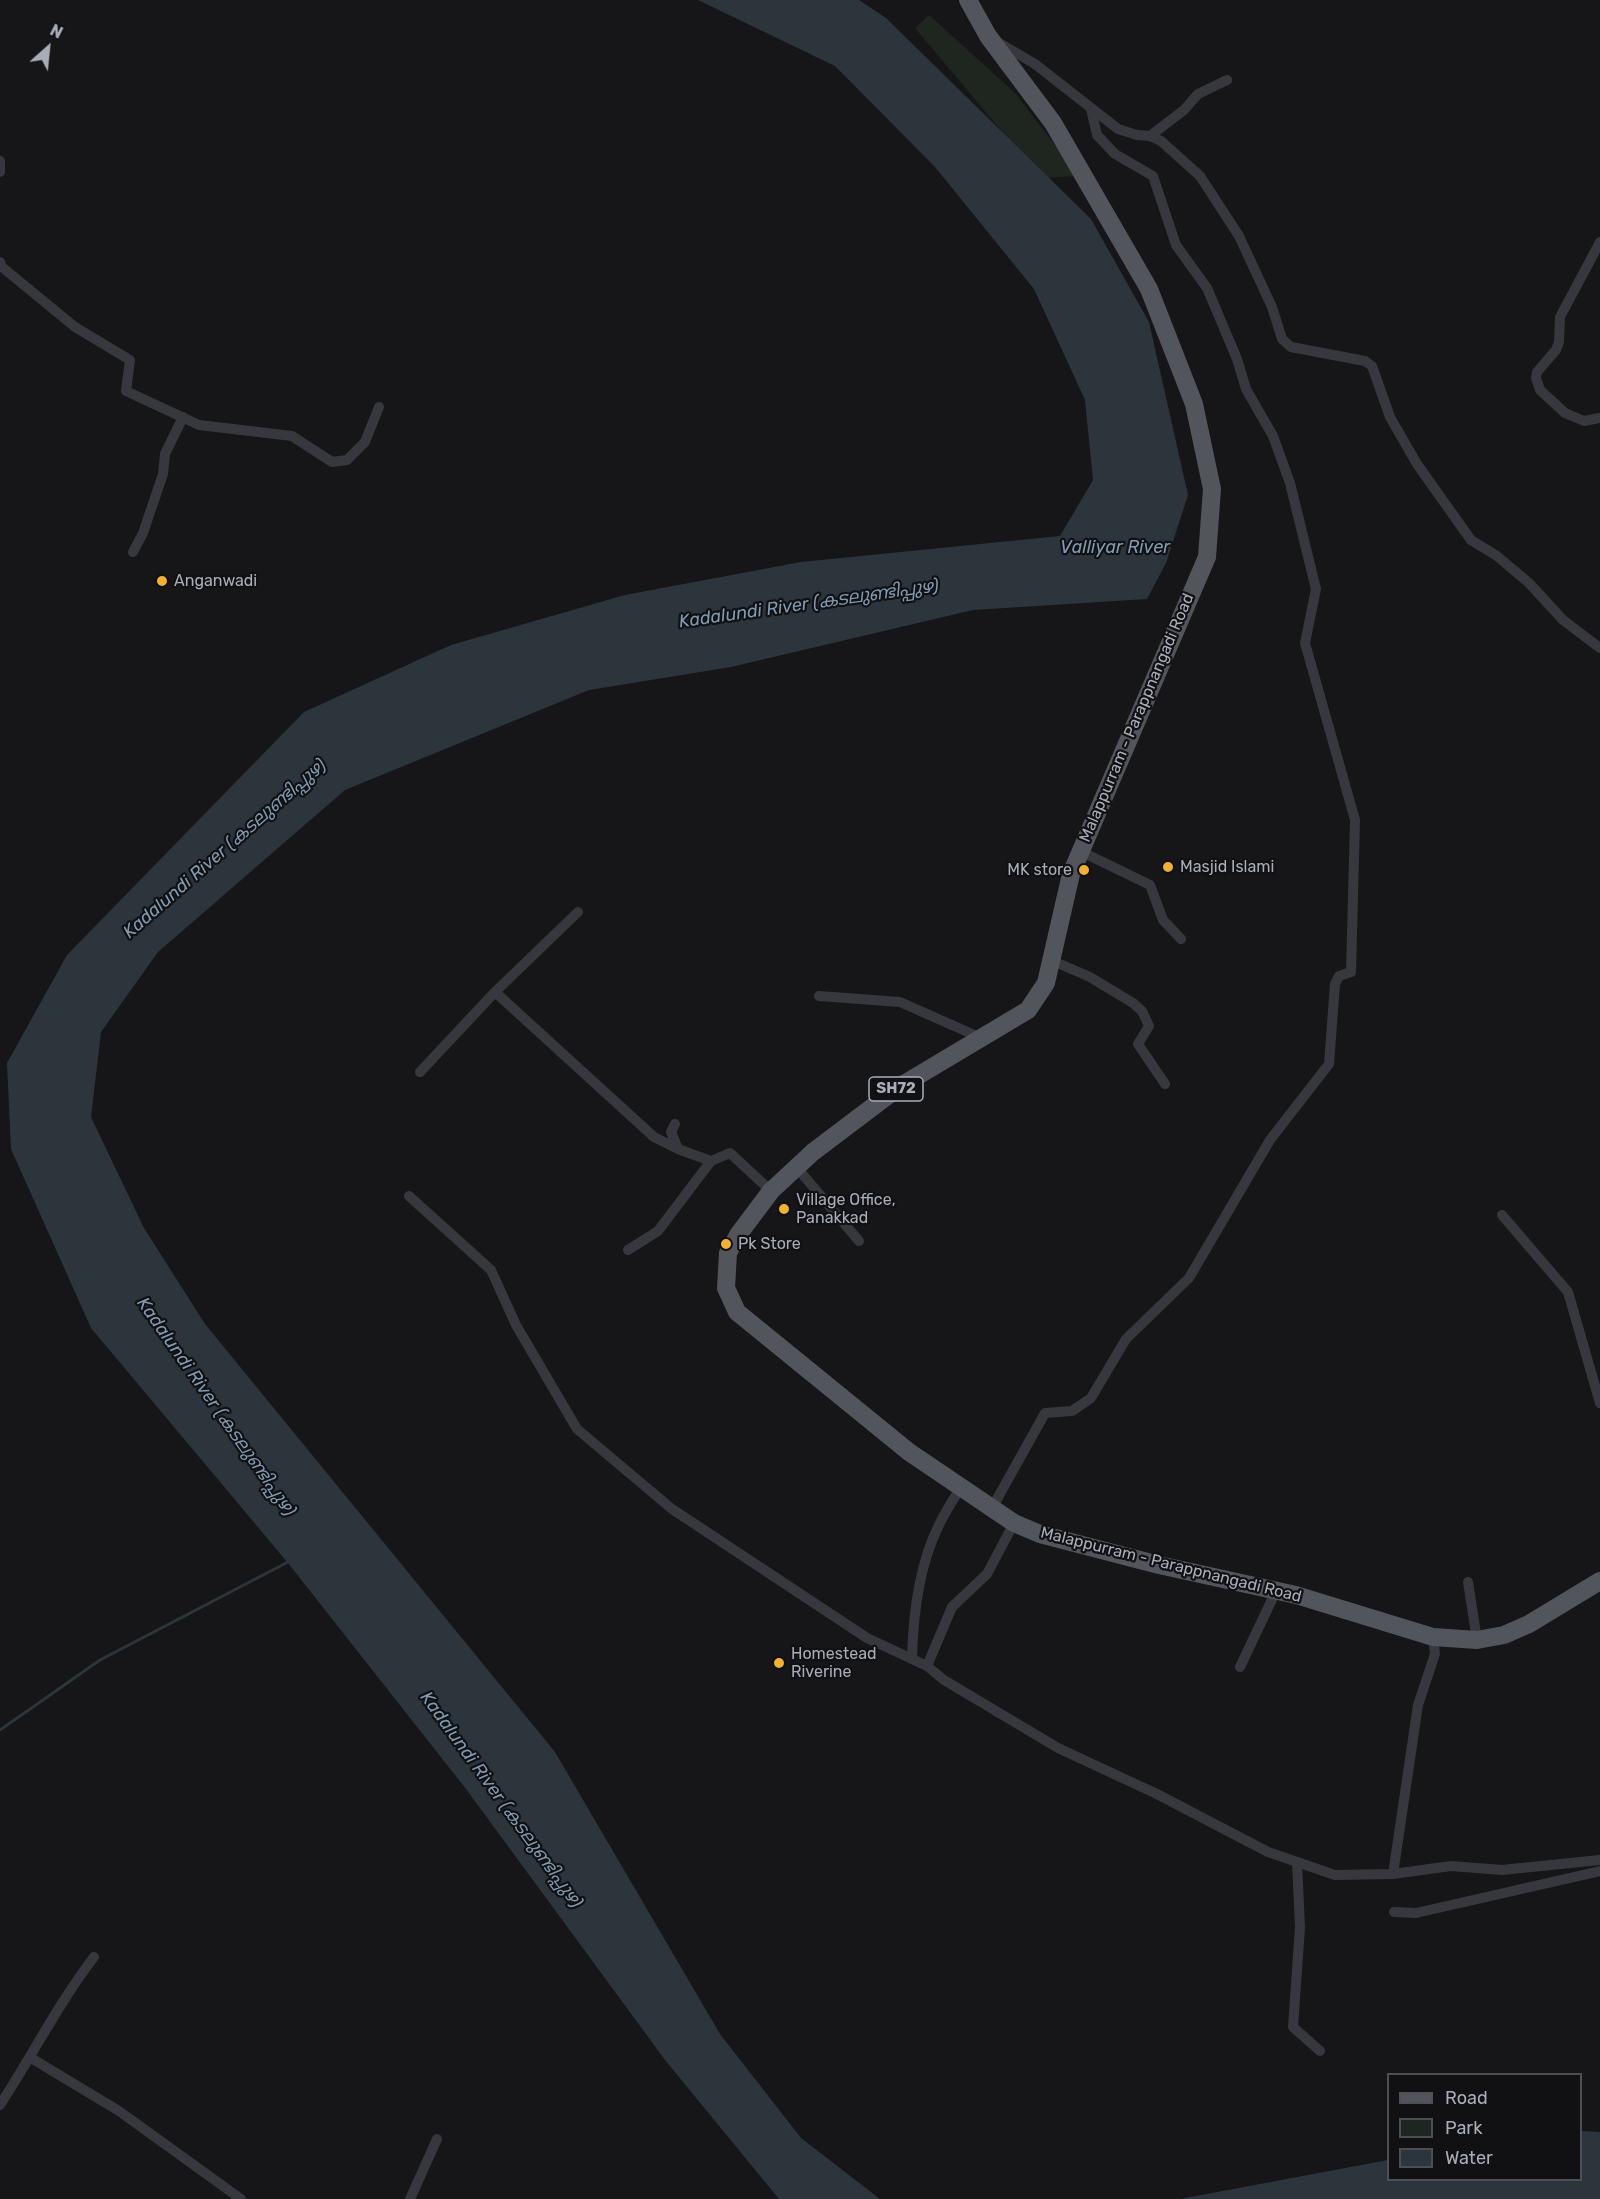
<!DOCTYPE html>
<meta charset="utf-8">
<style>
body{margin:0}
#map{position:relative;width:1600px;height:2199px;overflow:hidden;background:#161618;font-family:Rubik,sans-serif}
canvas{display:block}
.legend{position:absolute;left:1387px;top:2073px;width:195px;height:108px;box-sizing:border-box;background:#111113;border:2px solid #4d4f55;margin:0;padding:8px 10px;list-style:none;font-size:18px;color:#a8adb8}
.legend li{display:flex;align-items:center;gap:12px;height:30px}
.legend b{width:30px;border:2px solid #4d4f55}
.north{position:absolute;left:18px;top:18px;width:60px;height:60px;-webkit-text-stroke:4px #111113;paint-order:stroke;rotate:27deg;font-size:16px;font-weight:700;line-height:24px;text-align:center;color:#a8adb8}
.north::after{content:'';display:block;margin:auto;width:21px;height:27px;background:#a8adb8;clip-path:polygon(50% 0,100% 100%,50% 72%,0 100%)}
</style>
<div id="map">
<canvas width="1600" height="2199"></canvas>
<ul class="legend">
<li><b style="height:8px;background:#53555c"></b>Road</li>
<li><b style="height:16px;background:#1e261f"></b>Park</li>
<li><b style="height:16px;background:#2c353c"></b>Water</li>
</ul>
<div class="north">N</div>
</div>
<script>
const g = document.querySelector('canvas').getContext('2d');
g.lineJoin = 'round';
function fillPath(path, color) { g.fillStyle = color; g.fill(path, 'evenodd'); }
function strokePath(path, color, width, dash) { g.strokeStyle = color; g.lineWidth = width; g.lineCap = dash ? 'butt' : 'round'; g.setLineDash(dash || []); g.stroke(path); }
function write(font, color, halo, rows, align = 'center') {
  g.font = font + ' Rubik,"Noto Sans Malayalam",sans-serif'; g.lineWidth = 4.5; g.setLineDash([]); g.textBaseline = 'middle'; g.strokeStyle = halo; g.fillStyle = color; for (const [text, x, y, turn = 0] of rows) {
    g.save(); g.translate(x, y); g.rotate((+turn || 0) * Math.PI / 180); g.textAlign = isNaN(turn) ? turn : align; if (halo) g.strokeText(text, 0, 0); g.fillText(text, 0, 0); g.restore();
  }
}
fillPath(new Path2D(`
 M929 15 1014 92 1079 176 1041 178 915 28Z`), '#1e261f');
fillPath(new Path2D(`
 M698 0H859L886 18 1091 219 1149 322 1188 495 1166 563 1147 599 973 610 731 667 589 690 345 790 158 952 101 1032 91 1117 144 1228 205 1324 555 1752 720 2034 801 2138 880 2199H779L665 2060 466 1789 288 1563 91 1328 11 1149 7 1063 67 955 304 712 451 645 625 595 801 562 1060 536 1093 480 1085 400 1034 289 935 167 835 66Z
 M1581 2131 1600 2132V2199H1180L1388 2160V2180H1580Z`), '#2c353c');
strokePath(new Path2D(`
 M0 1730 100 1660 290 1561`), '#2c353c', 3);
strokePath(new Path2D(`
 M996 41 1035 64 1118 129 1137 135 1150 136 1161 141 1200 176 1239 236 1272 307 1282 339 1291 347 1365 361 1372 366 1390 417 1417 464 1471 540 1497 556 1529 583 1563 620 1600 648
 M1150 136 1184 110 1198 94 1227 80
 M0 161V172
 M1600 242 1560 317 1559 342 1556 350 1537 372 1536 378 1540 390 1565 413 1584 421 1600 418
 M0 262 2 267 75 327 130 360 126 391 199 425 292 436 332 462 347 460 365 442 379 407
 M133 552 143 533 163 474 165 454 183 417
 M1080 851 1150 885 1163 920 1181 939
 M578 912 495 992 654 1137 678 1149
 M1053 961 1090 977 1133 1003 1142 1011 1149 1026 1138 1044 1165 1084
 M819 996 900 1002 979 1037
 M420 1072 495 992
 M675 1124 671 1132 678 1149 711 1161 730 1153 771 1191
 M798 1169 859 1241
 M409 1196 491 1270 516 1325 577 1429 672 1509 867 1638 927 1666 952 1607 987 1574 1014 1523
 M1502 1215 1568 1292 1600 1403
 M628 1250 658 1231 711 1161
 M992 1508 1045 1413 1072 1411 1091 1398 1126 1339 1189 1278 1270 1140 1329 1064 1335 984 1339 976 1351 972 1355 820 1305 643 1316 589 1290 483 1273 436 1246 389 1237 359 1207 288 1176 245 1153 176 1115 154 1097 135 1091 109
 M1468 1582 1477 1640
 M912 1659C913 1617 919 1566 938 1527 944 1514 953 1500 961 1487
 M927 1666 944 1680 1058 1748 1157 1794 1268 1852 1335 1875 1393 1874 1451 1866 1502 1870 1600 1860
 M1240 1667 1276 1591
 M1297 1862 1300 1927 1293 2027 1320 2051
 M1393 1874 1418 1705 1435 1654 1433 1637
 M1394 1912 1416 1913 1600 1871
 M31 2058 119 2111 241 2199
 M0 2105C32 2056 58 2004 94 1957
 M410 2199 437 2139`), '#37383d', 10);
strokePath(new Path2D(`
 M968 0 988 36 1053 123 1149 289 1194 404 1212 489 1207 557 1071 874 1046 983 1028 1010 899 1087 813 1152 771 1191 738 1235 728 1253 726 1288 737 1312 909 1452 1014 1523 1040 1534 1159 1565 1296 1595 1433 1637 1477 1640 1504 1635 1529 1624 1600 1581`), '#53555c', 18);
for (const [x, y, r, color] of [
 [162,581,6,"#f2b134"],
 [1168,867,6,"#f2b134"],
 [1084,870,6,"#f2b134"],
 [784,1209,6,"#f2b134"],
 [726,1244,6,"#f2b134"],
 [779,1663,6,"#f2b134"]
]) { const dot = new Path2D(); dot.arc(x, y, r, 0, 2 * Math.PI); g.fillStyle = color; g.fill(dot); strokePath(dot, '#111113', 2); }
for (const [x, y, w] of [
 [896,1089,54]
]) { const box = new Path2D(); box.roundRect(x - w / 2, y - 12, w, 24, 4.5); g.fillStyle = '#111113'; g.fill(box); strokePath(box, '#a8adb8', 1.5); }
write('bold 15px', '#a8adb8', null, [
 ["SH72",896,1089]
]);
write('16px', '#a8adb8', '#111113', [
 ["Anganwadi",174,581],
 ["Masjid Islami",1180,867],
 ["MK store",1072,870,"right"],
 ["Village Office,",796,1200],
 ["Panakkad",796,1218],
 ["Pk Store",738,1244],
 ["Homestead",791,1654],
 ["Riverine",791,1672]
], 'left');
write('16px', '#a8adb8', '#111113', [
 ["Malappurram - Parappnangadi Road",1137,718,-67],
 ["Malappurram - Parappnangadi Road",1171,1565,14]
]);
write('italic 18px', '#7f9bb3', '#111113', [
 ["Valliyar River",1115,548],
 ["Kadalundi River (കടലുണ്ടിപ്പുഴ)",809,604,-8],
 ["Kadalundi River (കടലുണ്ടിപ്പുഴ)",225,849,-41],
 ["Kadalundi River (കടലുണ്ടിപ്പുഴ)",216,1407,55],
 ["Kadalundi River (കടലുണ്ടിപ്പുഴ)",501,1800,54]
]);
</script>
